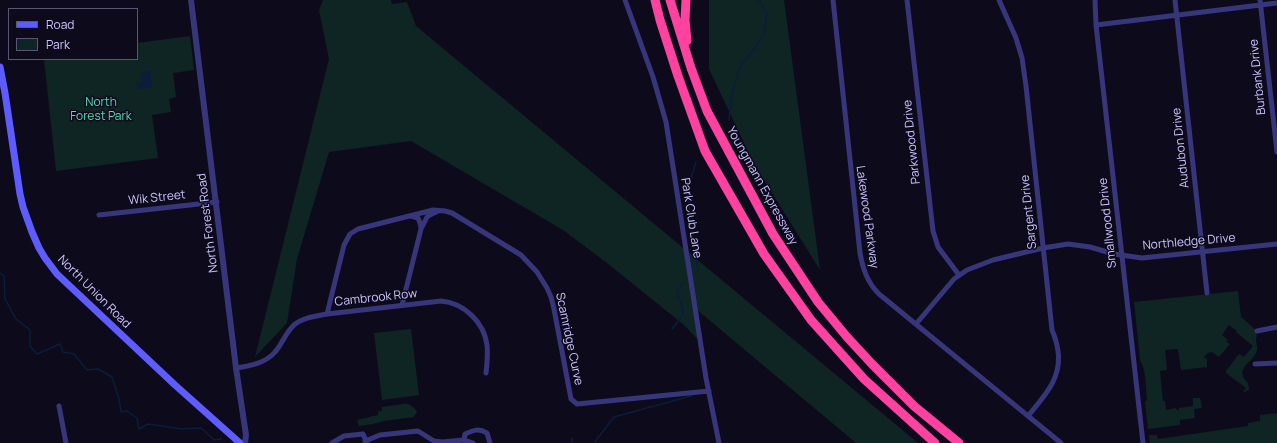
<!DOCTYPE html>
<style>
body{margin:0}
#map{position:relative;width:1277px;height:443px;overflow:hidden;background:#0d0b1b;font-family:Manrope,sans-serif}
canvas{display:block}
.legend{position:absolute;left:8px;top:8px;width:130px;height:52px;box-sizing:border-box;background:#0d0b1b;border:1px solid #595576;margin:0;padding:5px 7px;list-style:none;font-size:12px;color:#cbc5ff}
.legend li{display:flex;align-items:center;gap:8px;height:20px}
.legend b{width:20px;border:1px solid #595576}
</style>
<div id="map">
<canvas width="1277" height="443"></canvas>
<ul class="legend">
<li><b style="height:5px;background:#5e5cff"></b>Road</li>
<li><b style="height:11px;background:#0e2524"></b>Park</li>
</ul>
</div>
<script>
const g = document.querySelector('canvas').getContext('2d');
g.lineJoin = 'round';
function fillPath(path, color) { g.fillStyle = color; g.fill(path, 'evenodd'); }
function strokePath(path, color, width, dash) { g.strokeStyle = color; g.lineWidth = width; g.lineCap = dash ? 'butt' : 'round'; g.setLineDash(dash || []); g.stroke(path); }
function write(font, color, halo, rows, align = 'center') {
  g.font = font + ' Manrope,sans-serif'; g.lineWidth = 3; g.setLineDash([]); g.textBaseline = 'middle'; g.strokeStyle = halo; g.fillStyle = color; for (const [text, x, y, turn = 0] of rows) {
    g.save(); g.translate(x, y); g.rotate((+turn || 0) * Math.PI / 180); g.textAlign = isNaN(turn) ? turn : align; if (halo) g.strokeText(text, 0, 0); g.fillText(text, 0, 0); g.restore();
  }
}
fillPath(new Path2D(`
 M323 0H391L392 4 407 2 416 26 918 443H856L696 309 701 343 684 325 607 263 563 230 411 141 329 152 297 259 287 323 255 357 329 59 319 10Z
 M709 0H784L820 270 754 164 709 69Z
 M190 36 194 70 173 73 176 97 169 99 171 112 152 115 158 158 56 171 44 59H137V43Z
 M1238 291 1241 317 1257 331C1257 334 1256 337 1256 340 1256 344 1258 346 1257 350 1253 364 1233 367 1248 383L1249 390 1242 393 1246 388 1226 373V371L1239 354 1244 357 1253 346 1236 332 1237 331 1229 325 1222 335 1228 340 1226 342 1230 344 1219 357 1212 352 1208 353 1204 357 1207 359V367L1181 370 1178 349 1165 350 1167 370 1160 371 1163 401H1165L1166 410 1176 408 1177 410H1179V408L1193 406V398H1200L1202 408 1194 409 1195 418 1180 420V425L1148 429 1145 402 1147 400C1146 389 1146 369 1140 360L1134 302Z
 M411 329 419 395 382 400 374 333Z
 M403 404C411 403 412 407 417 411L414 417 384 421 373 424 359 426 357 420 378 415V411H382V407Z
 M1277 413V443H1150L1149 435H1157L1158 439 1248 426V423L1259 421 1260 422V415Z`), '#0e2524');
fillPath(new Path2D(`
 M150 70 152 87 137 89V83L142 82 141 72Z`), '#0a1d3b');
strokePath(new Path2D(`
 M137 41H138
 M729 120 731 98 739 69 764 35 767 14 759 0
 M696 162 690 181 689 212 698 271
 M0 273 4 276 5 299 16 319 30 330V346L37 354 60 344 63 352 74 354 87 370 98 369 112 377 119 399 121 412 127 411 137 418 139 429 148 424 182 429 201 428 214 440 221 439
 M672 329C687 311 684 313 677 292L683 283
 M572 443V438
 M594 443 614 417 691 396`), '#0a1d3b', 1.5);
strokePath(new Path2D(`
 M625 0 653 77 666 122 706 378 719 443
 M833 0 860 253C863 269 867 282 879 294L1061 443
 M907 0 933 231 938 247 959 275
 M999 0 1016 38 1022 58 1026 86 1052 330C1055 337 1057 343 1058 351 1062 379 1044 396 1028 416
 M1095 0 1096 25 1143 443
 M1175 0 1207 293
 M1260 0 1277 152
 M1096 25 1277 3
 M99 215 217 202
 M411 216 418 218 420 223 421 228
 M402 305 421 229 427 217 430 215 438 211
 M327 314 344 245 350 234 358 229 433 210 445 211 452 213 521 255 537 272 547 288 551 297 554 309 571 399 577 404 709 391
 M916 324 954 279 967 270 993 260 1043 248 1068 244 1090 247 1114 254 1142 258 1277 244
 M1257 331 1277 327
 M1255 364 1277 363
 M236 368C250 366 266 363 275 352 282 344 285 334 293 326 301 318 316 316 327 314L441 301C464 303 484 322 487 345 488 354 487 364 486 373
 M59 406 66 443
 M464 440 465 434C474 430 479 428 487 433L490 443
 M365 441 380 435 418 431 434 441 442 442 464 440 473 443
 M332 443 344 436 363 434 367 443`), '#37367b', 5);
strokePath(new Path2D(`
 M191 0 236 368 246 435 245 443`), '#37367b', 6);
strokePath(new Path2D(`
 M0 67 5 93 20 194 23 207 32 232 39 248 45 258 57 274 175 385 240 443`), '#5e5cff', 7);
strokePath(new Path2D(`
 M655 0 660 20 678 76 705 151 764 254 811 320 864 379 935 443
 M670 0 691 68 707 111 773 234 818 302 847 337 872 364 914 406 959 443
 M686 0 685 20 687 41`), '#ff419f', 9);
write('12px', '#cbc5ff', '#0d0b1b', [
 ["Burbank Drive",1258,77,-96],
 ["Parkwood Drive",912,142,-96],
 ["Audubon Drive",1181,148,-96],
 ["Youngmann Expressway",762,186,61],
 ["Wik Street",157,198,-6],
 ["Sargent Drive",1029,212,-96],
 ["Lakewood Parkway",867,217,82],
 ["Park Club Lane",691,218,81],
 ["North Forest Road",208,223,-97],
 ["Smallwood Drive",1108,223,-96],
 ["Northledge Drive",1189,242,-5],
 ["North Union Road",94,292,45],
 ["Cambrook Row",376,298,-6],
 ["Scamridge Curve",569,339,78]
]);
write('12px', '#53ddb8', '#0d0b1b', [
 ["North",101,103],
 ["Forest Park",101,117]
]);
</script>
